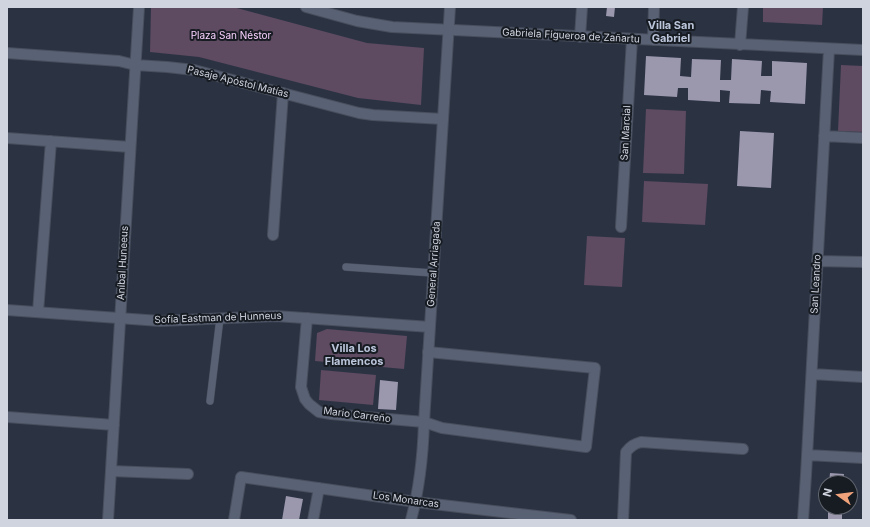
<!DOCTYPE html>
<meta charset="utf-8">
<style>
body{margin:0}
#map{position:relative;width:870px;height:527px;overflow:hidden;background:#2b3343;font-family:Inter,sans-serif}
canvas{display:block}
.frame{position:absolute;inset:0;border:8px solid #cfd4df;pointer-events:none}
.north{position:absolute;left:818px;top:475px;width:40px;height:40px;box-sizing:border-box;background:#171b22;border:1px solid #61656e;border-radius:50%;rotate:284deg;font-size:11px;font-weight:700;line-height:16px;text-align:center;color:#cfd4df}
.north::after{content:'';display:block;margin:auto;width:14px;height:18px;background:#f0a27a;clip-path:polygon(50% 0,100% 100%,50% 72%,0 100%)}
</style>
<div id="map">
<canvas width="870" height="527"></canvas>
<div class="frame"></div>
<div class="north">N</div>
</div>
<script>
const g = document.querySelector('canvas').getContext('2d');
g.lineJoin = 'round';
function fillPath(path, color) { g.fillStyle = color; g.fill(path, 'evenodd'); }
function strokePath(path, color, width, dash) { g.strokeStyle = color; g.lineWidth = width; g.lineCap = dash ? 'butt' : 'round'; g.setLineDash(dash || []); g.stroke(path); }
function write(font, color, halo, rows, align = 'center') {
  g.font = font + ' Inter,sans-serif'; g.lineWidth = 4; g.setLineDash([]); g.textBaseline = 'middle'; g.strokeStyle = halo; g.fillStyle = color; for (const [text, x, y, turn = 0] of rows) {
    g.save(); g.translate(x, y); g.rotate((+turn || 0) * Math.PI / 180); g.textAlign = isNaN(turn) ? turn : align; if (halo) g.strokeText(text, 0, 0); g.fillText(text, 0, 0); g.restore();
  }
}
fillPath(new Path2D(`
 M151 7H233L367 43 424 48 421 105 358 98 199 57 150 52Z
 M763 7H823L822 25 763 22Z
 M841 65 863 66V132L838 131Z
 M646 109 686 111 684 174 643 173Z
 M644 181 708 184 705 225 642 222Z
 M587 236 625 238 622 287 584 285Z
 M327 329 407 336 404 369 315 361 317 333Z
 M321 370 376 375 373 405 319 400Z`), '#5e4a61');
fillPath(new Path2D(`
 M607 7H615L614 17 606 16Z
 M646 56 681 58 680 76 691 77 692 59 721 60 720 80H731L732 59 762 61 761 76H772V61L807 63 805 104 770 102 771 91 761 90 760 104 729 103 730 91 720 90V102L688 100V88H678L677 97 644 95Z
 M740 131 774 133 771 188 737 186Z
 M380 380 398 382 396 410 378 409Z
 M830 473 844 474 843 483H829Z
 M286 496 303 499 299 520H282Z
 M828 507H842V520H828Z`), '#9b97ad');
const service = new Path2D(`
 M346 267 433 273
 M210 401 220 318`);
const minor = new Path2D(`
 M306 7 357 21 392 27 863 50
 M580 37 582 7
 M653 40 654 7
 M740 45 743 7
 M7 53 119 61 135 65 167 67 194 70 359 113 373 115 443 119
 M824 136 863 138
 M7 138 130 147
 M621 227 632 39
 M273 235 283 93
 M817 261 863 262
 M38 312 51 141
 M307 318 301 387 305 399 309 404 319 412 331 414 424 422 442 428 586 447 595 368 428 352
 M812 374 863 377
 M7 417 114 425
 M807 455 863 458
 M111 471 188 474
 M108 520 139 7
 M234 520 241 477 416 502 571 520
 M313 520 319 488
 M623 520 626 452C631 446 634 444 641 442L743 449
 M803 520 806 475 829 49`);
const tertiary = new Path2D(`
 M7 310 160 321 276 316 430 327
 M411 520C420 486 423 457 424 422L450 7`);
strokePath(service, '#484e5c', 8);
strokePath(minor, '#484e5c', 12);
strokePath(tertiary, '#484e5c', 12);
strokePath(service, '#596274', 7);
strokePath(minor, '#596274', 10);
strokePath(tertiary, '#596274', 10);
write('10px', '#f9d2ff', '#171b22', [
 ["Plaza San Néstor",231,36]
]);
write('10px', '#cfd4df', '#171b22', [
 ["Gabriela Figueroa de Zañartu",571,36,3],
 ["Pasaje Apóstol Matías",238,82,14],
 ["San Marcial",626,133,-87],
 ["Aníbal Huneeus",123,263,-87],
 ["General Arriagada",434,264,-86],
 ["San Leandro",816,284,-87],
 ["Sofía Eastman de Hunneus",218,318,-2],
 ["Mario Carreño",357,415,7],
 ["Los Monarcas",406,500,8]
]);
write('bold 11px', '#bcc6db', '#171b22', [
 ["Villa San",671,26],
 ["Gabriel",671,39],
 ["Villa Los",354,349],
 ["Flamencos",354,362]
]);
</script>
